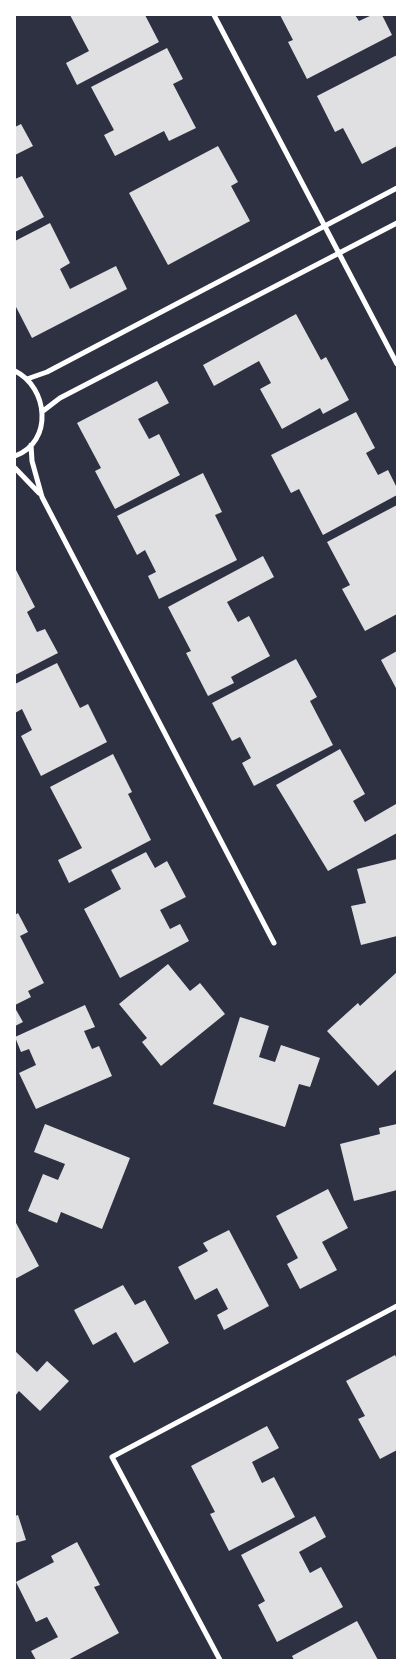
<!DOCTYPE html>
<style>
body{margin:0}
#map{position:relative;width:412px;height:1675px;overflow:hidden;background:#2d3142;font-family:"Sofia Sans Condensed",sans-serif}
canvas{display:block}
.frame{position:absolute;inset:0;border:16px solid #fff;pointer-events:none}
</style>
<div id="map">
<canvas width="412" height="1675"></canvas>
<div class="frame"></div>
</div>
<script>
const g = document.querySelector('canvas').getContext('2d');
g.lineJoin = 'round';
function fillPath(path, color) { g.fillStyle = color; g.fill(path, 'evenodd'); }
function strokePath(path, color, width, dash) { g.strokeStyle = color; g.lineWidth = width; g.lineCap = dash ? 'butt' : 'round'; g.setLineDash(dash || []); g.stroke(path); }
fillPath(new Path2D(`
 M70 15H145L159 42 77 85 66 63 89 51Z
 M280 15H355L359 21 372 15H382L392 35 307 79 288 42 293 40Z
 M167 48 183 79 173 84 196 128 169 141 164 131 115 156 104 135 114 130 91 87Z
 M397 55V146L362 164 343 128 335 132 317 96Z
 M21 124 33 146 15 155V127Z
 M218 146 238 182 231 186 250 221 168 265 129 193Z
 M22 176 44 217 15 232V179Z
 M50 223 70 263 60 269 70 289 116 266 127 289 32 338 15 305V241Z
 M296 314 321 360 326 357 349 400 323 414 320 408 282 429 260 389 271 383 259 361 214 386 203 365Z
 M157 381 169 403 138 419 149 439 159 434 180 475 115 509 95 471 101 468 77 423Z
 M356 412 375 448 366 453 378 475 388 470 397 488V495L323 535 299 489 291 493 271 455Z
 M203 473 222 512 215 515 237 560 159 599 148 576 156 572 145 550 137 555 117 516Z
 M397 505V614L365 631 342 589 350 585 327 542Z
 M263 556 274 577 227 602 238 622 249 616 270 656 231 677 234 683 208 696 186 653 191 651 168 607Z
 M15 568 35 607 27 612 37 632 45 629 58 653 15 675Z
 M397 651V690L381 660Z
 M296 659 317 697 310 701 333 745 254 786 242 763 251 758 240 737 232 741 212 703Z
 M57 663 80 708 88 704 107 742 41 776 21 736 32 730 22 709 15 713V684Z
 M340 749 365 794 353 801 365 822 396 804 397 833 328 871 276 785Z
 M113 754 132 792 128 794 151 840 69 883 58 860 82 848 50 787Z
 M146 852 155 868 167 861 186 897 160 910 170 929 180 924 189 941 120 978 84 909 121 889 111 870Z
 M397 859V936L361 945 351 906 366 903 357 869Z
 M18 913 28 932 20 936 44 983 28 991 31 997 15 1005V915Z
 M168 964 190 991 200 983 225 1014 161 1066 142 1042 147 1038 119 1004Z
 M397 972V1069L378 1086 327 1031 358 1003 360 1006Z
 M85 1005 95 1027 84 1031 92 1049 99 1046 112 1076 36 1109 19 1073 36 1065 29 1049 21 1052 15 1037Z
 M15 1008 23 1022 15 1026Z
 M240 1017 269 1026 259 1057 275 1062 281 1045 320 1058 310 1087 299 1084 285 1127 213 1104Z
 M45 1124 130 1158 102 1229 61 1212 57 1223 28 1211 43 1174 58 1180 65 1164 34 1152Z
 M397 1124V1190L354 1201 340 1144 380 1134 379 1128Z
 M328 1189 348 1228 322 1242 337 1270 300 1289 287 1264 298 1258 276 1216Z
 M15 1221 39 1266 15 1279Z
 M229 1230 269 1306 224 1330 217 1315 228 1309 217 1288 195 1300 178 1267 208 1251 203 1243Z
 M123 1285 135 1305 145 1300 169 1343 134 1363 116 1332 93 1345 74 1310Z
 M15 1351 37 1372 47 1361 69 1381 40 1411 19 1391 15 1396Z
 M395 1355 397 1359V1450L380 1459 358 1419 365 1416 346 1381Z
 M267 1426 279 1448 252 1462 262 1483 274 1477 295 1517 229 1551 210 1514 215 1512 191 1466Z
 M18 1515 26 1540 15 1543V1516Z
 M315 1516 326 1537 299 1552 310 1573 321 1567 343 1607 277 1642 258 1605 265 1601 241 1555Z
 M77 1542 100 1585 94 1587 119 1633 68 1660H36L31 1651 58 1637 47 1617 36 1622 16 1582 54 1562 51 1556Z
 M357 1621 378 1660H294L292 1656Z`), '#e0e0e3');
strokePath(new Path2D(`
 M214 15 397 364
 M15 371C48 387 54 442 15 456
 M27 379 47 372 397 188
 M43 411 60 398 397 223
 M31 445 32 461 42 497 274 943
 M15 468 39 493
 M220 1660 112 1457 397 1306`), '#fff', 5);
</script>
